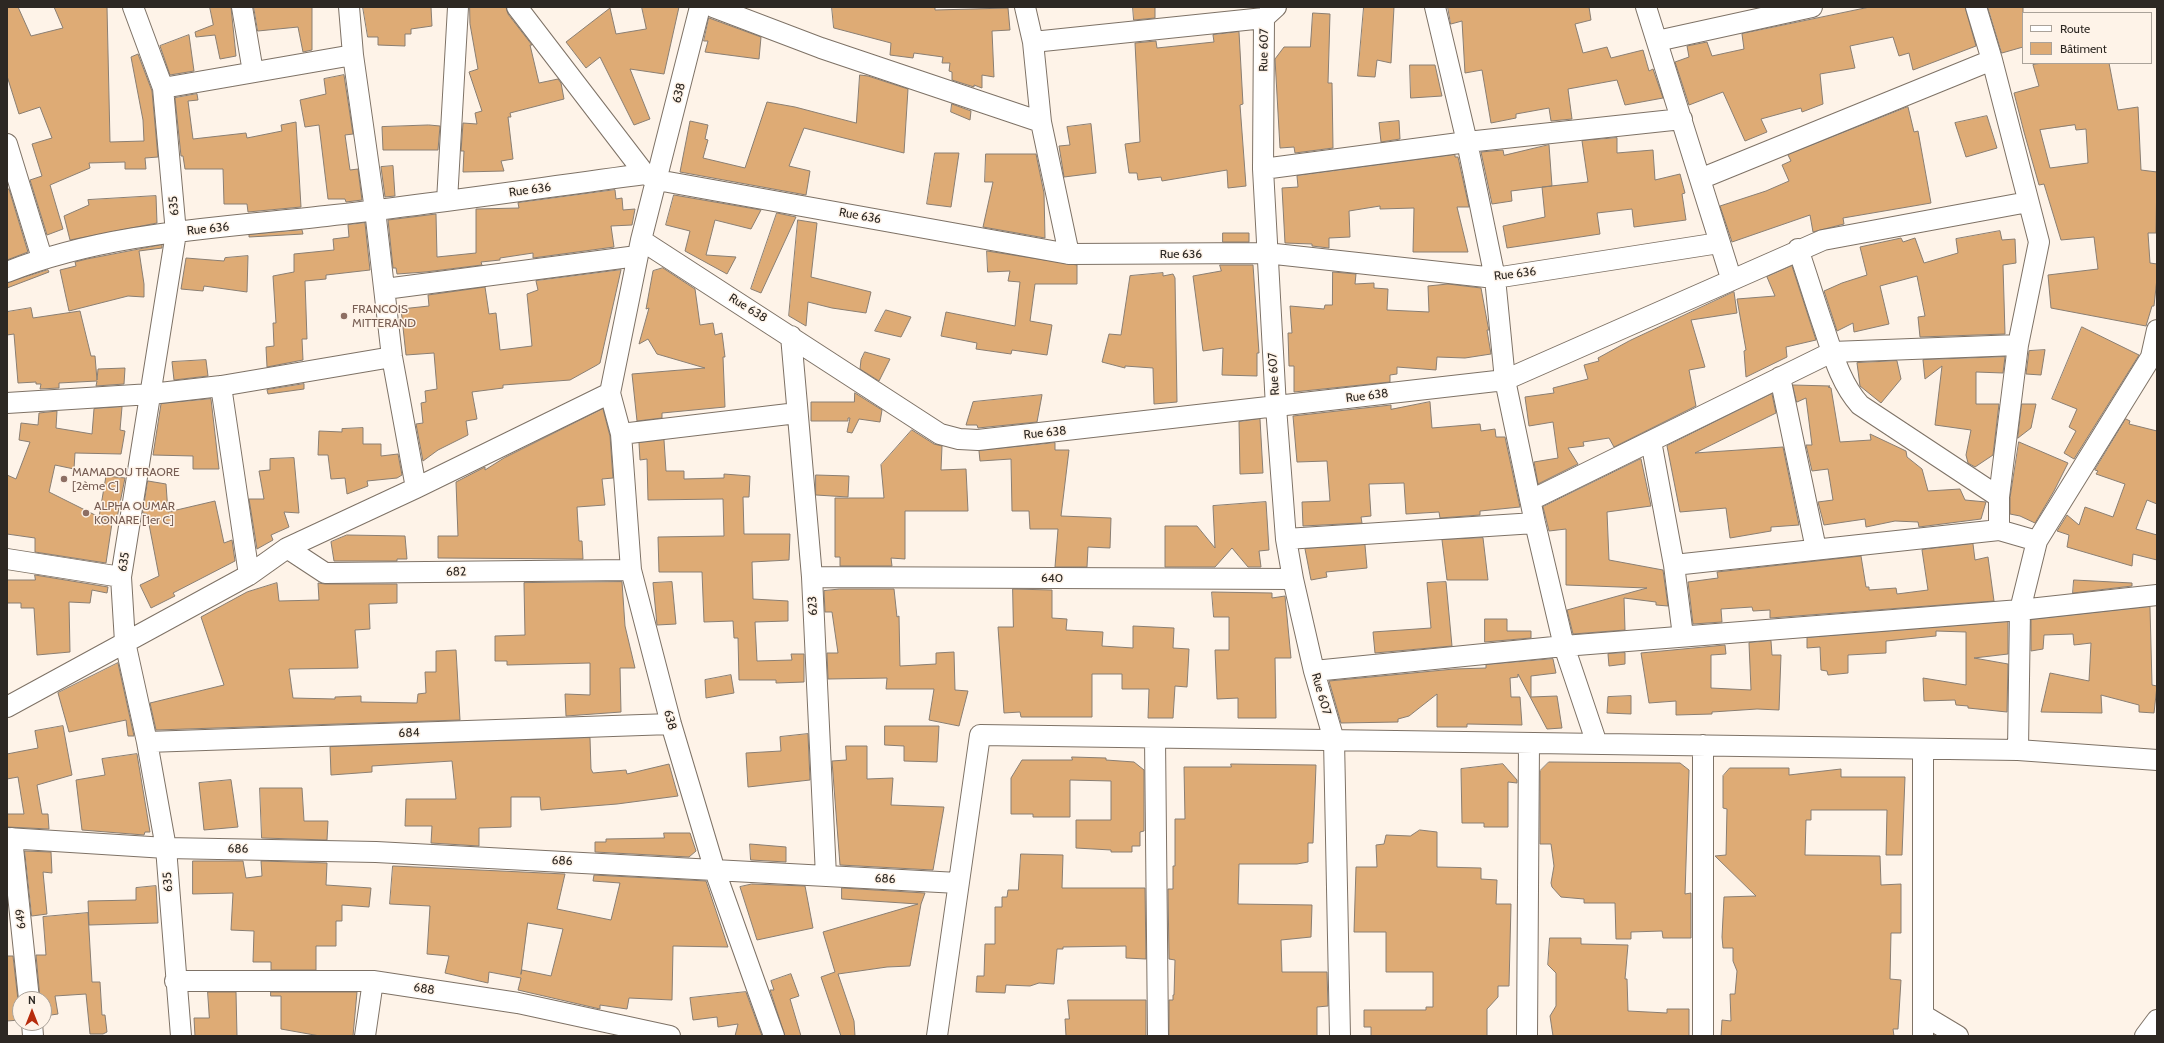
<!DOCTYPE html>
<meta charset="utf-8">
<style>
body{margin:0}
#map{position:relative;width:2164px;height:1043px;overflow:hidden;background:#fef3e8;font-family:Cabin,sans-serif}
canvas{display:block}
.frame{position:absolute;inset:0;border:8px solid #2d2823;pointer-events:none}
.legend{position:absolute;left:2022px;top:12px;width:130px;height:52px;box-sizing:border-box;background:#fef3e8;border:1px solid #aaa299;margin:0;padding:5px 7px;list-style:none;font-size:12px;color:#2d2823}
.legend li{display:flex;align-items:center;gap:8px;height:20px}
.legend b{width:20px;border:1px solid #aaa299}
.north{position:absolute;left:12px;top:991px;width:40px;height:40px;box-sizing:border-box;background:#fef3e8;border:1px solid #aaa299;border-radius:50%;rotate:0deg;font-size:11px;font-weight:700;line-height:16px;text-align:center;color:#2d2823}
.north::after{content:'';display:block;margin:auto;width:14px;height:18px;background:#b62b0c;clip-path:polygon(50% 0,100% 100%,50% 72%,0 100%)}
</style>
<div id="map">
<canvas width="2164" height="1043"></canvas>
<div class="frame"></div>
<ul class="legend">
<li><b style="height:5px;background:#fff"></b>Route</li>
<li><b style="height:11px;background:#deab75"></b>Bâtiment</li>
</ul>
<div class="north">N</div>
</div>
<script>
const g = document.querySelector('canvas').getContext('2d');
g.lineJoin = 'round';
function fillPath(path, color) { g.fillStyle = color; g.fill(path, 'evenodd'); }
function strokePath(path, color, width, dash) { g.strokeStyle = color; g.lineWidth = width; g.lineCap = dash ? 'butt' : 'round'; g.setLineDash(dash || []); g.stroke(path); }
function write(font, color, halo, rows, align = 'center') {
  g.font = font + ' Cabin,sans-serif'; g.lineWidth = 3; g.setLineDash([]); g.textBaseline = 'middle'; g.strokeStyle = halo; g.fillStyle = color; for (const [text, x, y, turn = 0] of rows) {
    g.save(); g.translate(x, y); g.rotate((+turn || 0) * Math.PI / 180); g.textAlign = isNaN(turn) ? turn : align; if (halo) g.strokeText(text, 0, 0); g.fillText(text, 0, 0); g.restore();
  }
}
const building = new Path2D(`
 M7 7H18L31 36 63 28 54 7H107L110 142 144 141 143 120 131 57 138 54 152 91 158 157 145 158 146 169H125V162L89 163 90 168 50 185 63 229 47 235 30 180 42 176 32 144 52 138 40 107 19 114 7 76Z
 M210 7H231L236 56 220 59 215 35 196 37 195 32 213 25Z
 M254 7H312V50L303 52 298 27 258 31Z
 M363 7H431L432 26 411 29V34H405V46L378 45V37H368Z
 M470 7H506L508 14 532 45H530L539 83 558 79 561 83 564 99 510 113 511 117H508L513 159 501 161 504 171 463 172 464 151H461L463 123 477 124 475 113 482 111 469 72 478 69 470 24Z
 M642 7H679L664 74 630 69 650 119 634 125 600 57 586 68 566 42 610 8 616 34 646 29Z
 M832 7H935V10L1008 8 1010 30 992 31 994 77 982 75V88L974 85V87L952 80V72L949 71 950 63H942L943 57 914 53 913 58 890 55 891 43 834 28Z
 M1133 7H1155V18L1134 20Z
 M1364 7H1394L1391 63 1377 60 1375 77 1358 76Z
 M1448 7H1589L1591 20 1575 24 1583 53 1607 47 1611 58 1643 50 1649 71 1653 69 1663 98 1625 105 1617 80 1568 89 1572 119 1551 121 1549 108 1516 114V118L1491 123 1482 70 1465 73 1462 21 1451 24Z
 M1870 7H1965L1976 46 1913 70 1909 53 1899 56 1893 37 1850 46 1855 68 1820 74 1823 104 1802 112 1801 108 1761 119 1767 132 1745 141 1723 92 1689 105 1675 62 1689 57 1687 46 1707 42 1712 56 1744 49 1742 34Z
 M1988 7H2023V47L2002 53Z
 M1313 13 1330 14 1328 83H1332L1333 148 1295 153 1294 147 1280 148 1275 59 1284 47H1310Z
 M709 18 761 37 759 59 705 52 708 41H704Z
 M1239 32 1243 104 1240 105 1246 186 1228 188 1227 170 1162 181 1161 177 1138 180 1137 173H1129L1125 144 1140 142 1135 43 1156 41 1157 48 1214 42 1213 35Z
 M189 35 194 71 170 75 160 46Z
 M2042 63H2109L2118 110 2138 107 2141 170 2157 172 2156 233H2148L2150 263 2157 264V278L2154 306H2152L2146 326 2051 308 2048 275 2098 269 2094 237 2061 240 2044 184 2039 185 2024 132 2014 93 2039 86 2033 65ZM2075 125 2076 130 2086 129 2088 163 2050 168 2040 130Z
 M1410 65H1435L1442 96 1411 98Z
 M344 75 353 134 345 135 350 170 358 169 362 200 346 202 345 199H328L319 125 305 127 300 100 326 94 324 79Z
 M860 75 868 76 908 89 904 153 804 128 789 166 810 171 806 195 680 172 690 121 708 125 705 139 708 140 703 158 745 168 767 102 795 107 856 123Z
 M197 94 198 100 188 101 193 139 246 133 247 138 282 131 281 125 296 122 301 207 248 212 247 204H224L223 169H185L183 156H181L175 98Z
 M952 104 971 111 970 120 951 112Z
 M1908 107 1914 132 1918 131 1931 203 1843 218 1844 224 1813 232 1810 215 1732 242 1720 206 1766 191 1789 181 1782 165 1791 161 1788 155Z
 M1987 116 1997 148 1966 157 1955 123Z
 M1399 121 1400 139 1381 142 1379 123Z
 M1091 124 1096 173 1064 177 1059 146 1070 145 1067 127Z
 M429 125 440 126 438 150H383L382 127Z
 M1617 138V153L1653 150 1655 180 1680 174 1685 193 1682 194 1686 220 1634 227 1632 209 1597 213 1600 234 1507 248 1503 226 1545 217 1542 187 1588 182 1582 141Z
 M1549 145 1552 186 1511 191 1512 201 1492 204 1481 152 1503 150 1504 155Z
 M935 153H959L951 207 927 204Z
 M986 154H1036L1044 193 1045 238 983 227 993 182H985Z
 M1455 155V157H1458L1469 207H1457L1468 252H1413L1414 208 1380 209V206L1349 211 1350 237 1329 238V248L1312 246V244L1285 243 1282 188 1298 187 1297 176Z
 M393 166 395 196 385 197 381 167Z
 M7 189H9L28 252 7 260Z
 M615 190 616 199 622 198 623 210 635 209 632 225 611 226 614 247 533 258V253L500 258V260L481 262 482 265 425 272 397 274 396 268H393L388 220 436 214 437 257 476 253V209L519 208 518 203Z
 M674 195 761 210 751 229 715 220 706 255 736 257 727 274 685 251 690 231 666 225Z
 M156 196 157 223 70 240 64 216 89 205 88 200Z
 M777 213 796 217 761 293 751 289Z
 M798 220 817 223 811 277 871 292 866 313 832 308 808 302 806 326 789 316Z
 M365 223 370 270 335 274 326 275V279L305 281 307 339H302L303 360 267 367 266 347 274 346 273 323H276L273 276 294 272V254L334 250 333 239 349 237 348 225Z
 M302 230 303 234 249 237V235Z
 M2000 231 2002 240 2015 239 2016 263 2003 265 2005 334 1920 337 1918 317 1925 316 1917 276 1880 286 1889 324 1854 332 1853 323 1837 331 1824 291 1842 283 1867 275 1860 247 1901 238 1903 242 1915 238 1924 263 1958 253 1956 239Z
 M1223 233H1249V242H1223Z
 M162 245V248L139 251 144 284V297L128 296 69 311 60 270 76 266 75 262 87 259Z
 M987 251 1077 265V284H1035L1030 321 1052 325 1047 355 1012 350 1011 354 976 349 977 343 941 336 946 312 1015 326 1020 282 1008 281 1010 271 988 272Z
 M248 256 247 292 204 286 203 291 181 289 186 258 224 261 225 258Z
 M1220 265H1253L1259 353H1257V376L1222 375 1223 348 1203 351 1193 276 1221 271Z
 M1792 266 1816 340 1786 347 1787 357 1746 377 1744 351 1746 350 1737 299 1775 296 1767 277Z
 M663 268 695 289 700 325 713 323 715 335 722 333 725 357H723L725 407 662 413V418L637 421 632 374 705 368 657 354 648 339 639 344 649 308 646 309 653 271Z
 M48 270 49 272 7 288V283Z
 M621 270 600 363 597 365 570 380 503 385V388L472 392 477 419 466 421 468 435 438 450 423 461 416 424 423 423 421 403 426 402 425 391 437 389 434 353 406 355 401 309 429 306 428 295 485 287 489 314 496 313 500 350 532 346 527 294 538 290 536 281Z
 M1333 272 1356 274 1355 284 1374 283V288L1388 289 1387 310 1429 312 1428 286 1448 284 1481 288 1488 326 1489 330H1487L1491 354 1465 358 1437 357 1436 370 1397 367V374L1390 375V382L1294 392V366H1289L1288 333H1292L1290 306 1324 309 1325 305H1332Z
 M1163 273V276L1173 274 1175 278 1177 402 1154 404 1153 368 1125 366V368L1102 362 1109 334 1121 335 1130 276Z
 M1734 292 1737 313 1691 320 1705 367 1689 370 1696 406 1614 447 1609 438 1583 442 1584 446 1568 448 1578 464 1538 484 1534 462 1558 458 1553 422 1529 426 1525 397 1554 393 1553 388 1588 379 1584 365 1599 361 1598 358 1629 341Z
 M31 308 33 318 80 311 91 356H95L97 380 98 369 125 368 124 384 96 386 97 381 59 383V388L40 389 41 384H36V382L18 383 14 334 7 335V312Z
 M886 310 911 317 901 337 875 331Z
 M2082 327 2139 355 2074 459 2064 453 2076 431 2069 427 2077 409 2052 399Z
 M2045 350 2041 375 2026 374 2029 351Z
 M865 352 890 359 879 381 860 369 861 360Z
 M2005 357 2003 373 1976 372V404H1999L1993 455 1975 467 1968 463 1966 455 1971 430 1935 425 1942 366 1925 379 1923 360Z
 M206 360 208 376 174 380 172 362Z
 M1897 361 1901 379 1881 403 1860 386 1857 363Z
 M304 384V389L268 394 267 390Z
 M1793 385 1830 386 1828 387 1831 388 1840 442 1871 440 1870 434 1906 451 1907 457 1922 469 1928 491 1960 489 1965 500 1986 502 1981 519 1919 527 1918 522 1895 521 1866 527 1865 519 1824 525 1818 502 1833 500 1828 469 1812 471 1806 445H1812L1806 398 1797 402Z
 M855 393 882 410 880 422 859 419 852 433 847 432 850 418H848V421H811V402H854Z
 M1772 394 1776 413 1695 453 1783 447 1799 525 1771 527V531L1730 538 1726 508 1680 512 1667 446Z
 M1042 395 1037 422 978 428 977 425H966L973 402Z
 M211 399 219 469H193V456L153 455 161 404Z
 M1430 402 1432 428 1480 424 1481 431 1495 429 1496 437H1505L1520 507 1480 511V515L1440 518 1439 512 1406 514 1404 483 1369 484 1371 516 1361 517 1362 523 1303 526 1302 502 1330 501 1327 461 1297 462 1293 416 1391 405V409Z
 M2022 404H2036L2031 428 2018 438Z
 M122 407 120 430 125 431 121 454 75 453 74 469 55 465 49 492 99 517 106 476 125 478 116 523 102 518 112 523 106 563 35 552V538L7 534V475L16 479 30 442 19 440 21 423 38 425 39 413 57 411 56 428 92 434 94 409Z
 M603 409 610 436 613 478 602 479 605 505 577 507 579 541H582L583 559 438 558V536H458L456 482 485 467V470L504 458Z
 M1260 419 1263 473 1240 474 1239 422Z
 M2126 419 2130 421 2129 424 2157 431V504L2147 500 2136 529 2157 535V560L2133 554 2132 566 2067 547 2069 535 2057 531 2067 515 2079 525 2085 507 2113 517 2125 484 2096 474 2098 471 2095 470Z
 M363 428V444H381V456L398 454 402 475 397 478 367 481 368 486 347 494 345 478 331 479 328 455H318L319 431 342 432V429Z
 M912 430 934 444 942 446 941 470 966 469 968 511H905V559L891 558 892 566H840V557H835V498H884L881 465Z
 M664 440 666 471H684V479L724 478V474L750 476 749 497H743L744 534H790L789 560 752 562 753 599 788 601V621L755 622 757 661 792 660 791 654H804V682L776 683V680H739L738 638H734L733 621 704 622 702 572H659L658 537 724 536 723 499 648 500 647 459 640 460 639 443Z
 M2019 442 2068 463 2054 491 2035 523 2020 516 2010 514V498Z
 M1055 443V450H1069L1061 516 1111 518 1110 548 1088 547 1087 567H1055L1058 529H1030L1029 511H1012L1011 459 980 461 979 451Z
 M294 458 299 513 284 512 289 527 271 535 273 540 257 549 249 499H264L259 471 270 470V459Z
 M1641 459 1651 506 1607 512 1609 560 1663 570 1668 606 1656 605V602L1624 598 1625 630 1573 634 1567 610 1647 588 1566 585V529L1549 531 1543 507Z
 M816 475 849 476 848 497 816 495Z
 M148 481 166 484 168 512 215 501 224 543 232 540 235 561 173 593 175 596 151 608 140 585 159 576 147 514 143 513Z
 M1266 502 1269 550 1259 551 1261 567H1248L1232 548 1215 567H1165V526H1197L1215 548 1213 506Z
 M347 535 405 536 407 559H397V561H334L331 542Z
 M1483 538 1488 580H1447L1442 540Z
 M1973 544 1975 560 1988 557 1994 601 1770 618V610L1753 611 1752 607 1721 609 1722 622 1693 624 1688 582 1718 578 1717 572 1861 556 1866 587H1869V590L1896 588 1897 594 1928 590 1922 550Z
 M1365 545 1367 568 1326 572 1327 577 1311 580 1305 549Z
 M35 575 108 587 107 593 92 590 90 603 69 602 70 652 37 655 34 608H21V603H7V580H35Z
 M2074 580 2132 583V586L2073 593Z
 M622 582 625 626 635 668H620L621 712 566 716 565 694 590 695V663L507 665V661H495V636L525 635 524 583Z
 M672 582 676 624 657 625 653 583Z
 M1446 582 1452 646 1375 653 1373 632 1431 628 1427 583Z
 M277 583 279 601 319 600 318 583 325 584H397V603L369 604 370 629 355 630 358 668 289 669 293 698 335 699V697L361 696V702L417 703 418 694 426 693 425 672H436V651L456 650 460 720 156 730 150 703 224 685 201 617 247 592Z
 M840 589H894L897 617 899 616 900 666 936 664V653L954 652 955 690 968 691 959 726 929 720 934 689H886L887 678 828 679 827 653H838L832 612H825L824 591Z
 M1013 589 1052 590V618L1067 619 1066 630 1103 632 1102 646 1133 648V626L1174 628 1173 648 1189 649 1187 687 1175 686 1173 718H1148L1149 689H1122V674H1092V717H1021L1020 712 1004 713 998 627H1013Z
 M1212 592 1272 593V598L1285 596 1291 658H1275L1276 718H1238V698L1217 699 1215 650H1229V617H1214Z
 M2150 607 2152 685 2157 686 2154 713 2139 712V705L2101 695 2102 713 2041 712 2050 673 2089 681 2091 643 2074 645 2073 634 2044 635 2043 649 2031 651V620Z
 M1485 619H1507V631H1531V638L1485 642Z
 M2008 622V654L1974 658 2008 664 2007 712 1968 708V706L1956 705 1955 700 1924 701 1923 678 1966 685V632L1936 631V636L1886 641V653L1848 655V673L1828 675 1827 671 1821 670 1820 647 1807 648V638Z
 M1771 641 1772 655H1781L1779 710 1757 709 1712 712V714L1676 715V701L1649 703 1641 653 1725 645 1726 654 1711 655V688L1751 690 1749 643Z
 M1625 653V664L1609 666 1608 654Z
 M1553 659 1556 673 1531 676V697L1557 696 1562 728 1547 729 1518 674V677L1510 678 1511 697H1520L1522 725 1467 724V727H1437V694L1409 716 1398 719V722L1341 723 1329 681 1454 669 1486 668V665Z
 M118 663 134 736H128L126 720 69 732 58 693Z
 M731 675 734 693 706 698 705 680Z
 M1631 696V714L1607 713 1608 697Z
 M63 726 72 775 37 785 42 814H48L49 829 7 827V814H24L18 777 7 779V754L38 748 35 731Z
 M885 726H939L937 762 904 761V746L885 745Z
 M808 734 810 780 748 787 746 753 781 751 780 737Z
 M590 738 591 769 593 773 626 770 627 774 669 764 678 796 617 804 541 810 540 797H511V827L479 828V846L431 843 432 826H405L406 799H456L452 761 372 766V772L331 775 330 747Z
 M846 746H867V779L893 778 891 805 944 807 933 870 840 865 832 761 846 760Z
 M137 754 150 832H145L144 835 82 830 76 780 105 775 102 759Z
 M1072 757 1106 758V760L1134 762 1144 770V831L1140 832V846H1132V852H1111V850L1076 848V820H1111V781L1070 780V817H1033V814H1011V778L1022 760H1072Z
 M1549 762 1680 763 1689 770 1685 894 1691 893V938H1663L1662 931 1631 932V939H1616L1615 903H1584V899L1561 897 1552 887 1551 883 1554 866 1551 844H1540V771Z
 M1231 764 1316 765 1313 843H1308V862L1297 864H1239L1238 904 1312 905 1311 937 1281 940 1282 972H1327L1328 1006 1317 1007V1036H1169V1000H1173V995H1174L1175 960 1169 959 1168 889H1173V866H1175V819H1185L1184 767H1231Z
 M1503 764 1517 780V783L1508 782V827H1484V823H1462L1461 769Z
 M1730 768H1789V775L1841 769V777H1905L1902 855H1886L1887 810H1811V820H1806L1805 855 1880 856 1881 885 1901 884V933H1891L1890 979 1901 980 1898 1029H1893L1894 1036H1721L1722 1020 1731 1021 1730 994H1735L1737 971 1733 961V948H1723L1722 937 1724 897 1756 896 1715 856 1726 855 1727 809 1723 808V776Z
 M231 780 238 827 204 830 199 783Z
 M260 788H302L304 821H328L327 840 262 838Z
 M1420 830 1437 832V867L1481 868V879L1497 880 1496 904H1511L1509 986H1498V997L1487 1009V1036H1371V1027H1364V1010H1426V1007H1433V972H1386V932H1354L1356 867H1377L1376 845 1384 844 1386 835 1410 836Z
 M664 833H690L696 851 689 857 595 852V842H606V839L664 838Z
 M750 844 786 847V862L751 860Z
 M25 851 51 852 52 873 43 872 47 914 32 916Z
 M1021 854 1063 855 1062 888H1145L1146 959 1126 958V946L1063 947V949H1057L1054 984 1039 983 1030 986 1006 985 1005 993 976 992 977 976H984L985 944H995V907H1002V897H1007L1008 890H1018Z
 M193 861H243L246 878 262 876 261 861 327 863 326 885 371 888 369 907 342 905V921H336V946H316V970H271V962H253L254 931 231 930 233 893 193 894Z
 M393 866 565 874 557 909 611 920 620 883 593 881 594 875 706 881 728 947 673 946 672 1000 629 998 627 1009 600 1005V1009L518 990 521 978 489 972 488 983 445 973 449 956 427 954 430 906 390 904ZM528 923 563 929 551 976 522 970 521 974Z
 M752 884 805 886 813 928 757 940 740 887Z
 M156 886 158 923 89 925 88 901 136 900V888Z
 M842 888 925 893 921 904 910 966 887 967 838 974 854 1021 855 1036H841L821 977 835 972 823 932 918 904 842 899Z
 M88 913 92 982H100L102 1015H105L107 1032 103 1034H90L86 994 55 996 58 1014 44 1016V999H40L36 955H46L43 917Z
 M1550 938H1581V944L1628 945 1625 979H1627L1628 1011 1667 1013V1009H1689V1036H1553L1550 1016 1556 1006V973L1548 965Z
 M7 956H13L18 1000 20 1006V1020L7 1021Z
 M791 974 799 996 790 999 801 1036H785L770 990H774L771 981Z
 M208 992H236L237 1036H195L194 1018H209Z
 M271 992H357L353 1036H320L281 1029V996H271Z
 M746 992 762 1036H735L738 1024 718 1027 717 1017 693 1020 690 998Z
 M1068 1000H1146V1036H1066L1065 1019H1069Z`);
fillPath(building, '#deab75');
strokePath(building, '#8a7e72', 1);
const minor = new Path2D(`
 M133 7 163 88 176 233 121 577 125 642 147 742 166 848 181 1036
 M242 7 253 72
 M349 7 353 55 375 210 392 357 416 488
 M517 7 645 174
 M700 7 641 240 610 393 621 434 631 570 671 724 715 871 774 1036
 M713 7 821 48 1041 122
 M1025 7 1033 42 1041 122 1069 254
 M1276 7 1264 18 1263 169 1276 407 1286 539 1293 579 1314 671 1334 740 1340 1036
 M1435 7 1467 142 1495 278 1505 380 1535 523 1564 646 1597 744
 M1646 7 1731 278
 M1976 7 1992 60 2039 242 2018 345 1999 497
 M1657 41 1812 7
 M1033 42 1264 18
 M163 88 353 55
 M7 144 42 258
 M1263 169 1467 142 1682 119
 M1700 179 1992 60
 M447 201 458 7
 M641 240 940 434 959 439 978 440 1505 380 1823 240 2028 202
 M1798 249C1807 275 1815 302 1824 328 1833 355 1841 384 1860 405L1999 497V530L2037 541
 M7 272C107 232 220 228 326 216 433 204 539 188 645 174L657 180 1069 254 1266 253 1495 278 1719 243
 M385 289 637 256
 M791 336 812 577 826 876
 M1780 377 1816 549
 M221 386 249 575
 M7 403 151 394 221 386 392 357
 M621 434 797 413
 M1651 441 1674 565 1683 636
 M1531 500 1832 352 2018 345
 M1286 539 1535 523
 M287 548 325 573 631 570
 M7 559 121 577
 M1674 565 1999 530
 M812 577 1293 579
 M1314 671 1564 646 2020 610 2157 595
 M7 707 249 575 287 548 416 488 610 393
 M1155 738 1158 1036
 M147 742 671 724
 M1703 745V1036
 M2018 750 2020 610 2037 541 2151 357 2157 330
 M7 838 166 848 376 852 958 883
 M12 838 29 999
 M175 981H373L518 1003 670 1036
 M1923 1015 1958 1036
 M32 1023 33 1036
 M365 1036 373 981
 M937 1036 980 735 2018 750 2157 760
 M1527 1036 1529 743
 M1923 1036V749
 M2145 1036 2157 1020`);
strokePath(minor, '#7e7266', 22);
strokePath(minor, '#fff', 20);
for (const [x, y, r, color] of [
 [344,316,4,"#8d6e63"],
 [64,479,4,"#8d6e63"],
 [86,513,4,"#8d6e63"]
]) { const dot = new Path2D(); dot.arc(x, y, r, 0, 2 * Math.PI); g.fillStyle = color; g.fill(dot); strokePath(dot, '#fef3e8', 1.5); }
write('12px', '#2d2823', '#fef3e8', [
 ["Rue 607",1264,50,-89],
 ["638",679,93,-76],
 ["Rue 636",530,190,-8],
 ["635",174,206,-95],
 ["Rue 636",860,216,10],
 ["Rue 636",208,229,-6],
 ["Rue 636",1181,254],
 ["Rue 636",1515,274,-7],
 ["Rue 638",748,308,32],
 ["Rue 607",1274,374,-94],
 ["Rue 638",1367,396,-7],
 ["Rue 638",1045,433,-6],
 ["635",124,562,-81],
 ["682",456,572,-1],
 ["640",1052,578],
 ["623",813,606,-93],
 ["Rue 607",1321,694,74],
 ["638",670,720,75],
 ["684",409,733,-2],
 ["686",238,849,1],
 ["686",562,861,3],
 ["686",885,879,3],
 ["635",168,882,-94],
 ["649",21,919,-96],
 ["688",424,989,9]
]);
write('12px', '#785e54', '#fef3e8', [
 ["FRANCOIS",352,309],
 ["MITTERAND",352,323],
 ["MAMADOU TRAORE",72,472],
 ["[2ème C]",72,486],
 ["ALPHA OUMAR",94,506],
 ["KONARE [1er C]",94,520]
], 'left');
</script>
